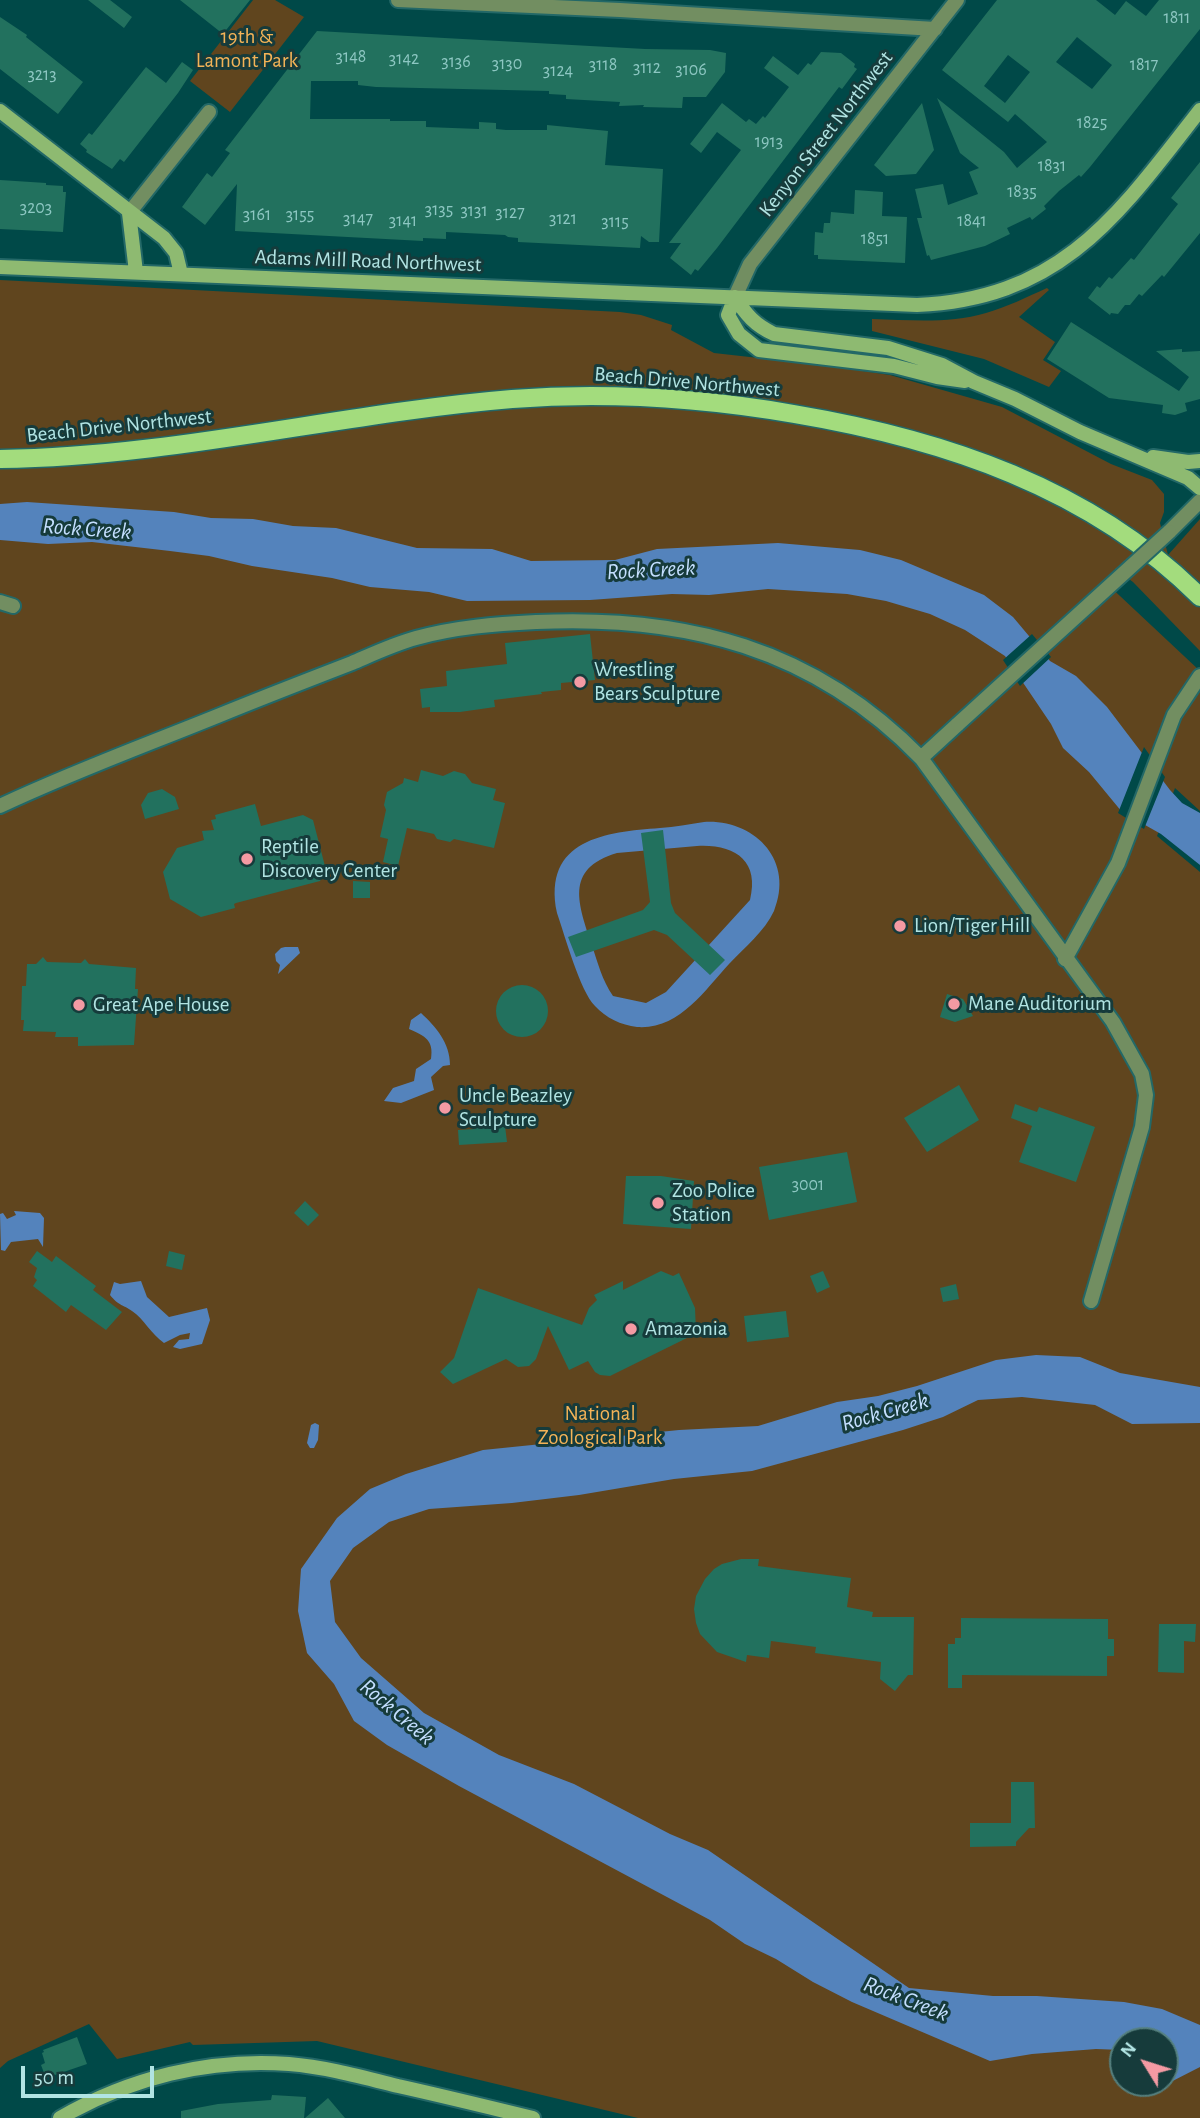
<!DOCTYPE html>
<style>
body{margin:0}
#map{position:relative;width:1200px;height:2118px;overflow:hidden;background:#004948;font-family:"Alegreya Sans",sans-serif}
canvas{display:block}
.north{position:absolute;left:1109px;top:2027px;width:70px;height:70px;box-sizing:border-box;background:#163b3b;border:2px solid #547f7e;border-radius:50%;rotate:308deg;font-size:19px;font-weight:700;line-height:28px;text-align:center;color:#b1e4e3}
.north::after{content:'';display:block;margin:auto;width:24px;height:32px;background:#f49aa3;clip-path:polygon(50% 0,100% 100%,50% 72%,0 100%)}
.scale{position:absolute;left:21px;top:2066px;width:133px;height:32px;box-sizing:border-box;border:4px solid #b1e4e3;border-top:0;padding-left:9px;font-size:21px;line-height:24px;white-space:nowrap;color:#b1e4e3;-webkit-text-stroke:5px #163b3b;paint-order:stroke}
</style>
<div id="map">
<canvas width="1200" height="2118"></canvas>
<div class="north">N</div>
<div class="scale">50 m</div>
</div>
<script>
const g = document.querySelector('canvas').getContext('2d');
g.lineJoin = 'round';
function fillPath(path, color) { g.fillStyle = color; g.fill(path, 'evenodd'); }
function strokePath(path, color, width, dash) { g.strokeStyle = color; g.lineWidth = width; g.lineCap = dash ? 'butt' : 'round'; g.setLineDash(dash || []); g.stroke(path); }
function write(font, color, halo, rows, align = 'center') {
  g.font = font + ' "Alegreya Sans",sans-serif'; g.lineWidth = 6; g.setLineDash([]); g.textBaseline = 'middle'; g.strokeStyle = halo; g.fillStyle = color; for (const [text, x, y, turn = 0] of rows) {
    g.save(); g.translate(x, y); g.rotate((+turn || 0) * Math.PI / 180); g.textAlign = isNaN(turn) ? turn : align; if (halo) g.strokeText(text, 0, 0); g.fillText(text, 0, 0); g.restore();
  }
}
fillPath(new Path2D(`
 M253 0H275L304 17 230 112 190 81Z
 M0 280 620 312 641 315 672 325 671 330 714 353 821 365 890 375 1002 407 1111 464 1152 480 1164 494V512L1160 523 1168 555 1200 519V651L1133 582 1115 569 1104 581 1200 671V811L1175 788 1157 836 1200 872V2118H638L317 2041 193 2045 190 2042 117 2059 89 2024 8 2061 0 2068ZM1123 2041H1165V2083H1123Z
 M1047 288 1049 290 1019 317 1055 342 1043 360 1061 371 1049 387 984 359 872 331V319C910 320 949 324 986 313 1007 307 1027 297 1047 288Z`), '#60451e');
fillPath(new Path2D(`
 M27 502 174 512 211 518 253 519 293 526 336 528 417 548 492 549 531 561 615 560 657 549 778 543 860 550 901 560 984 595 1013 617 1050 661 1076 676 1107 707 1170 790 1182 803 1200 813V865L1161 834 1122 812 1089 772 1063 748 1051 724 1005 656 965 630 930 614 886 601 847 594 768 589 709 595 672 594 590 600 467 601 429 592 370 587 332 578 252 566 209 556 170 551 92 542 48 544 0 540V504Z
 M704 822C754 819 795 860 774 911 765 931 744 948 729 964 704 991 679 1030 637 1027 621 1025 606 1018 595 1006 580 991 565 936 557 913 542 839 606 832 660 828 675 827 689 824 704 822ZM697 846C734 844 760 860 750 900L666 992 646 1003 613 996C602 980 598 963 592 946 579 905 563 869 617 853Z
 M285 947H298L300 953 278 974 280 965 276 961 275 954 281 948Z
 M421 1013C436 1027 450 1043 450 1065L443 1066 431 1077 434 1090 401 1103 384 1101 393 1088 414 1081 416 1069 431 1059C434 1040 425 1036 409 1029L411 1020Z
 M14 1211 40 1213 44 1218 43 1247 38 1239 11 1242 5 1251 1 1250 0 1214 3 1213 7 1219 16 1215Z
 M141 1281 147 1297 169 1317 207 1308 210 1320 202 1344 180 1349 173 1347 179 1340 189 1339 190 1333 180 1335 164 1343C151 1334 144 1319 132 1311 122 1304 119 1306 110 1295L114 1282 120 1284Z
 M1036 1355 1080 1357 1120 1373 1200 1387V1423L1132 1424 1095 1405 1022 1397 978 1400 943 1417 903 1430 752 1471 674 1479 579 1495 512 1503 429 1509 389 1522 353 1548 330 1581 335 1622 361 1658 424 1713 499 1755 574 1784 670 1834 708 1850 909 1988 993 1996H1037L1124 2002 1162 2009 1200 2025V2067L1153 2091 1150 2083H1165V2041H1123V2050L1096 2049 1032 2054 990 2061 852 2002 813 1982 776 1959 745 1944 710 1920 459 1786 387 1745 354 1721 334 1684 307 1653 298 1611 301 1569 337 1518 370 1489 406 1474 483 1450 679 1430 758 1426 837 1402 878 1396 917 1386 996 1360Z
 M315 1423 319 1425 318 1440 314 1448H310L307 1443 311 1425Z`), '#5483bc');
fillPath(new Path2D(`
 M1032 634 1051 657 1020 686 1003 660Z
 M1144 747 1165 777 1144 829 1118 813Z`), '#004948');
fillPath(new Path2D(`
 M88 0H110L132 17 124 28Z
 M180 0H250L223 34Z
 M997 0H1096L1115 15 1126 1 1146 16 1159 0H1200V29L1090 167 1081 177 1079 175 1059 191 1044 206 1046 209 1032 220 1030 217 1007 228 1010 234 985 246 931 260 929 255 927 256 917 218H922L915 189 943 184 948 205 978 194 969 172 979 168 960 153 937 98 1004 152 1017 168 1047 142 1015 114 1008 122 942 70ZM1077 37 1112 65 1092 89 1056 62ZM1008 55 1030 72 1005 103 984 86Z
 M0 17 27 35 26 37 83 82 58 114 0 69Z
 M317 31 645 49 710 50 726 53 725 72 706 97H683L682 108 643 107 644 105 619 106 620 102 566 99V95L549 94V91L376 87 358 85V81H311L310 119H390V121H426V127L479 129V122L496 123V129L506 130H547V125L608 131 605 165 663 169 659 242H649L641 236 640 248 518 242V238L508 237 505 235 446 232V239L423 238V241L235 231 237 184 205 225 182 207 207 173 212 177 230 153 225 150Z
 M821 52 841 53 855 64 854 67 857 69 842 89 839 87 717 248 698 271 695 269 691 275 670 258 681 243H669L741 150 717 132 701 153 690 144 722 103 746 122 749 119 756 124 763 116 765 118 789 87 764 68 773 56 798 75 808 63 811 65Z
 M182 62 193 70 178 93 124 162 120 159 112 169 86 152 87 150 80 144 89 133 92 135 146 67 166 83Z
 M922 103 934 150 916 174 886 176 874 165Z
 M1200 162V233L1164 277 1162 275 1142 296 1139 294 1130 305H1125L1118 314 1111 313 1110 315 1088 298 1097 286 1100 288 1109 277 1112 279 1131 258 1134 260 1178 204 1171 198Z
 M0 180 46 183V185L63 186V192H66L63 232 0 229Z
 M855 190 883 192 882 216 907 217 905 263 818 259V255H814L815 232 823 233 824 223H830L831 212 854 214Z
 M1071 322 1179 391 1189 377 1156 351 1182 349V352L1200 351V399L1185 403 1187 411 1175 415 1162 413 1163 405 1109 398 1047 359Z
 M590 634 595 680 561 683V690L541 692 542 694 494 700 495 707 460 712H430V707L422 708 420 689 447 686 446 671 507 664 505 643Z
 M421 770 443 776 454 771 465 774 472 783 496 789 493 800 505 803 494 848 454 839 450 842 437 839 434 834 407 828 398 866 383 862 388 839 380 837 386 810 384 805 387 792 403 783 404 778 418 782Z
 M162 789 175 797 179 809 145 819 141 805 148 793Z
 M255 804 261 826 303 815 313 820 326 870 320 881 236 903 234 904 235 908 201 917 170 899 163 872 177 848 204 840 202 831 214 830 211 820 216 819 215 815Z
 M663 830 671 903 675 913 725 960 710 975 667 935 654 930 576 957 568 937 643 910 650 902 641 833Z
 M353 881 370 882V898H353Z
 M43 957 47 962 81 963 85 959 89 964 136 968 135 989H138L134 1045 78 1046V1037H55L56 1032 23 1031 24 1020H21L22 986H26L27 964H36Z
 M496 1011a26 26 0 1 1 52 0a26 26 0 1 1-52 0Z
 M947 994 963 999 973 1016 955 1022 940 1017Z
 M959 1085 979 1120 927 1152 904 1118Z
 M1015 1104 1037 1112 1039 1107 1095 1127 1076 1182 1019 1162 1032 1126 1011 1118Z
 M482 1120 488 1128 505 1126 507 1142 459 1145 458 1130 475 1129Z
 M847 1152 857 1202 769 1220 759 1167Z
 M626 1176H661L694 1181 691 1229 623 1224Z
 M305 1201 319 1215 308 1226 294 1213Z
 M37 1251 52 1262 56 1256 96 1286 93 1290 122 1312 106 1330 71 1305 66 1312 33 1286 37 1280 34 1277 37 1268 29 1262Z
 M169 1251 185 1255 182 1270 166 1266Z
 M661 1271 673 1276 679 1273 695 1308 696 1331 691 1336 610 1376 600 1375 595 1372 588 1361 569 1370 548 1326 536 1359 529 1366 518 1367 506 1359 453 1384 440 1372 454 1358 478 1288 582 1325 589 1308 597 1300 594 1295 623 1281V1290Z
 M823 1271 830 1287 817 1293 810 1276Z
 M956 1284 959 1299 943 1302 940 1288Z
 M786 1311 789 1337 747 1342 744 1316Z
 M741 1559H759L758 1566 851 1578 847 1607 873 1612 872 1617H914L913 1675H908L895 1691 880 1679 881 1662 815 1653 816 1647 771 1641 769 1658 747 1655 746 1662 717 1652 700 1634 696 1623 694 1609 696 1596 705 1579 714 1569 722 1564Z
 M961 1618 1108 1619V1639H1114V1656H1107V1676L962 1675V1688H948V1644H955V1638H961Z
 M1159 1624H1196L1195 1642 1184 1641V1673L1158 1672Z
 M1011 1782H1034L1035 1828H1029L1016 1842V1846L970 1847V1823H1011Z
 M77 2037 87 2064 46 2078 41 2065 45 2063 42 2053 44 2052 43 2050Z
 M272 2095 306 2097 304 2118H181V2111L218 2104 271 2100Z
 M328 2098 345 2118H305Z`), '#22715e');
const street = new Path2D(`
 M398 0 620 10 935 29
 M129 213 209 112
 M735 297 750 264 957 0
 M1169 532 1200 501
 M0 602 13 606
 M921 758 958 724
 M0 806C72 772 146 745 220 715 264 697 308 680 352 663 373 654 394 644 416 638 456 627 496 624 536 622 685 615 814 648 921 758L1113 1022 1142 1074 1146 1095 1142 1127 1091 1301
 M1065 959 1118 863 1174 715 1200 676`);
const secondary = new Path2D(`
 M0 111 164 238 176 253 181 274
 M129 213 136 272
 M0 267 917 305C1062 299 1119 214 1200 110
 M735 297C746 315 755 325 774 334L888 348 942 365 974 382 1015 399 1080 432 1188 478 1200 488
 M735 297 728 315 739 334 759 350 894 366 937 377 965 381
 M1153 457 1188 462 1200 461
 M60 2118C129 2078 209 2058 289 2064 326 2067 362 2077 398 2086 443 2096 488 2107 533 2118`);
const primary = new Path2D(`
 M0 459C173 457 341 413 512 399 606 392 701 398 794 414 943 439 1091 488 1200 597`);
strokePath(street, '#236867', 18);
strokePath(secondary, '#236867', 18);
strokePath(primary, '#236867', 21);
strokePath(street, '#728e61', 14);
strokePath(secondary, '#8eba71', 14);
strokePath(primary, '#a3dc7d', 18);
const streetBridge = new Path2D(`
 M958 724 1169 532`);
strokePath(streetBridge, '#236867', 18, []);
strokePath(streetBridge, '#728e61', 14);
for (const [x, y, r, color] of [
 [580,682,7,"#f49aa3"],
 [247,859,7,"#f49aa3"],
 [900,926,7,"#f49aa3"],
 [954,1004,7,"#f49aa3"],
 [79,1005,7,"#f49aa3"],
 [445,1108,7,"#f49aa3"],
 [658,1203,7,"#f49aa3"],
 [631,1329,7,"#f49aa3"]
]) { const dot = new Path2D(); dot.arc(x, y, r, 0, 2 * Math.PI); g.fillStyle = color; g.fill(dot); strokePath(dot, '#163b3b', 2.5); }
write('18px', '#8dc7c2', null, [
 ["1811",1177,18],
 ["3148",351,57],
 ["3142",404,59],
 ["3136",456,62],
 ["3130",507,64],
 ["3118",603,65],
 ["1817",1144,65],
 ["3112",647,68],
 ["3106",691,70],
 ["3124",558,71],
 ["3213",42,75],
 ["1825",1092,123],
 ["1913",769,142],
 ["1831",1052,166],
 ["1835",1022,192],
 ["3203",36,208],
 ["3135",439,210],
 ["3131",474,211],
 ["3127",510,213],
 ["3161",257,215],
 ["3155",300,215],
 ["3147",358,219],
 ["3121",563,219],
 ["3141",403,221],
 ["1841",972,221],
 ["3115",615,222],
 ["1851",875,239],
 ["3001",808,1185]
]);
write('21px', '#f4b357', '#163b3b', [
 ["19th &",247,37],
 ["Lamont Park",247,61],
 ["National",600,1414],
 ["Zoological Park",600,1438]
]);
write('21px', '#b1e4e3', '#163b3b', [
 ["Kenyon Street Northwest",826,134,-52],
 ["Adams Mill Road Northwest",368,261,2],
 ["Beach Drive Northwest",687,382,5],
 ["Beach Drive Northwest",119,426,-6]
]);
write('21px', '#b1e4e3', '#163b3b', [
 ["Wrestling",594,670],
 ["Bears Sculpture",594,694],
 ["Reptile",261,847],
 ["Discovery Center",261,871],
 ["Lion/Tiger Hill",914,926],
 ["Mane Auditorium",968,1004],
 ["Great Ape House",93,1005],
 ["Uncle Beazley",459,1096],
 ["Sculpture",459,1120],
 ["Zoo Police",672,1191],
 ["Station",672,1215],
 ["Amazonia",645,1329]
], 'left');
write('italic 23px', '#c4dfff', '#163b3b', [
 ["Rock Creek",87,529,4],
 ["Rock Creek",651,570,-3],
 ["Rock Creek",885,1412,-16],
 ["Rock Creek",397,1712,40],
 ["Rock Creek",906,1999,21]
]);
</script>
